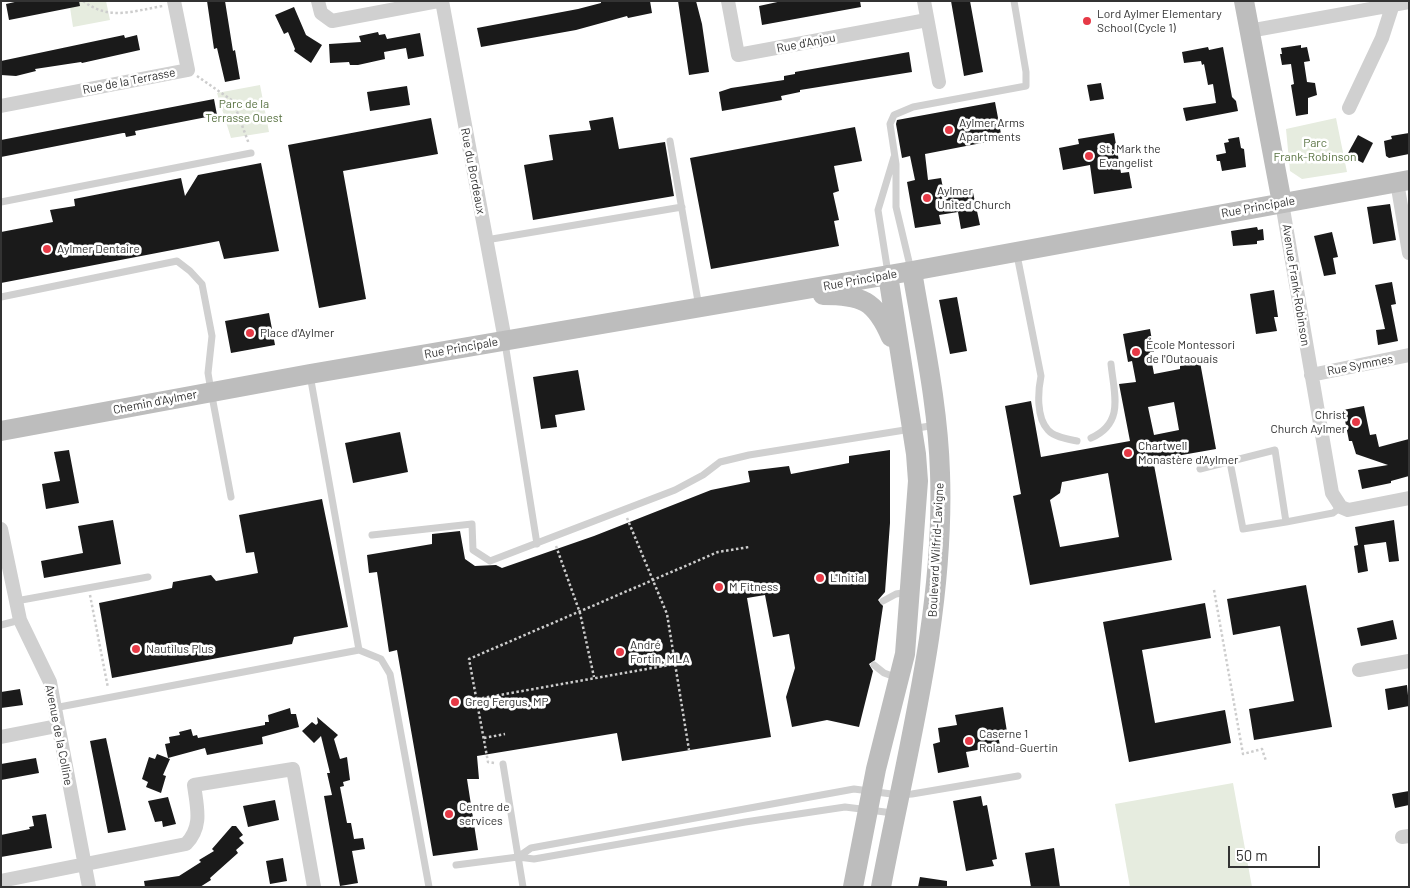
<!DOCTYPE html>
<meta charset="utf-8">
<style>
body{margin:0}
#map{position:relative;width:1410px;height:888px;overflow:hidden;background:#fff;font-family:Barlow,sans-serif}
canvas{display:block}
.frame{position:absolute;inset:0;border:2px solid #333;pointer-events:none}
.scale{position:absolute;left:1228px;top:846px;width:92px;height:22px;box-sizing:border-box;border:2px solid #333;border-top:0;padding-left:6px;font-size:15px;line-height:18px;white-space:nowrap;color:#333;-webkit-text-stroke:4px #fff;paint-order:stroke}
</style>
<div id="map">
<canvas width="1410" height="888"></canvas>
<div class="frame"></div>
<div class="scale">50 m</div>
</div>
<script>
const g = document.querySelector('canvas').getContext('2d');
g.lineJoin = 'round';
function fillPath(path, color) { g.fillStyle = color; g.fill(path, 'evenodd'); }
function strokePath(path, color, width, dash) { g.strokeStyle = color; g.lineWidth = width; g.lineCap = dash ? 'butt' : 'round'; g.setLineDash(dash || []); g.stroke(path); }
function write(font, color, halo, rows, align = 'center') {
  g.font = font + ' Barlow,sans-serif'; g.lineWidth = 5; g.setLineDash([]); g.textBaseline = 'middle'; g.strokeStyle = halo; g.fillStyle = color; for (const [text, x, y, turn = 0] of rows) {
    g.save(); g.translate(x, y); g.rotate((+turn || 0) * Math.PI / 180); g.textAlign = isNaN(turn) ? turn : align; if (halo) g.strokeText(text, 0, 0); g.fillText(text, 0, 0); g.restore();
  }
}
fillPath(new Path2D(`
 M69 1H106L110 20 73 27Z
 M260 85 269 132 231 138 217 93Z
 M1336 118 1347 172 1302 179 1290 171 1286 129Z
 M1233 783 1252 887H1130L1115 804Z`), '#e6ecdf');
fillPath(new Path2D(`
 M19 1H79L80 6 9 20 6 4Z
 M207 1H225L233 51 235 50 240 79 225 82 217 48 214 49Z
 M601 1H650L652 13 628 18 627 16 576 30 481 47 477 28 578 9 601 3Z
 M678 1H696L702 24 709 72 689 75Z
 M782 1H860L861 7 762 25 759 6Z
 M951 1H970L983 72 964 76Z
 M294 7 306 35 322 45 311 63 294 51 295 49 288 32 284 34 275 15Z
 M378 32 379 35 385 34 387 39 420 33 424 56 408 59 406 48 384 52 385 59 358 65H350L349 62 330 63 329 44 361 42 359 36Z
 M124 35 125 38 137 35 140 50 82 63 81 62 35 69 36 71 16 76 1 75V61Z
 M1301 45V48L1307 47 1310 61 1304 62 1307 82 1315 83 1317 95 1308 98V114L1296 116 1291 85 1294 84 1291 64 1282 65 1280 54H1282L1281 48Z
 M1208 47 1209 50 1223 47 1232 97 1236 101 1238 111 1186 121 1183 108 1216 103 1213 84 1208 85 1204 64 1202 65 1201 61 1184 63 1182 52Z
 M909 52 912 72 800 90V92L781 96 782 100 722 111 719 92 731 88 784 80V76L795 74V72Z
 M1101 83 1104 99 1090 101 1087 85Z
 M407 86 410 105 370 111 367 92Z
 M214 99 217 115 135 131 136 135 126 137 125 133H123L1 157V140Z
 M995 102 1002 139 925 154 928 180 941 178 944 193 972 188 980 225 961 229 958 212 939 215 941 224 915 228 907 182 915 180 910 156 902 158 896 124 897 120Z
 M613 117 619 149 665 142 674 196 533 220 524 165 553 160 549 135 591 130 589 121Z
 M431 118 438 154 343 171 366 299 319 308 288 145Z
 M855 127 862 161 834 166 839 191 833 193 839 220 834 221 839 246 711 269 690 158Z
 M1114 133 1121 173 1129 172 1132 188 1094 194 1090 165 1063 170 1059 148 1079 144 1078 139Z
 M1409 133V154L1389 158 1386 156 1384 141 1392 139 1391 136Z
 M1358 135 1373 143 1363 163 1347 155Z
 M1239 137 1241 148 1244 149 1246 167 1222 171 1220 161H1217L1216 155 1226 153 1224 143 1229 142 1228 139Z
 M261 163 279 251 224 259 219 241 1 283V232L53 222 50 210 75 206 74 199 181 178 185 196 198 175Z
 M1390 204 1396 240 1373 244 1367 207Z
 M1257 227 1258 230 1263 229 1264 240 1257 241V244L1233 246 1231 231Z
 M1332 232 1338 257 1333 258 1336 274 1324 276 1314 236Z
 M1392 282 1396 304 1391 305 1398 341 1378 345 1376 330 1385 329 1375 285Z
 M1274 290 1278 317H1274L1277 331 1256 334 1250 294Z
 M957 297 967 351 950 354 939 300Z
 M269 313 275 345 231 353 225 321Z
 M1150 329 1154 352H1150L1154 374 1180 369V366L1200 362 1216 449 1159 459 1160 464 1154 465 1172 560 1030 585 1013 496 1021 494 1005 406 1031 401 1041 457 1130 441 1119 384 1136 382 1132 361 1128 362 1123 334ZM1174 402 1179 430 1154 435 1148 407ZM1108 473 1119 537 1060 547 1050 500 1060 493 1062 482Z
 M578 370 585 410 555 415 557 427 541 429 533 377Z
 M1364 406 1370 435 1376 434 1379 447 1409 439V476L1391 481V483L1362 489 1358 470 1388 465 1356 454 1352 441H1349L1343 410Z
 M400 432 408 472 353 483 345 443Z
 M69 450 79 503 46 509 42 484 60 481 54 452Z
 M890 450V523L885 592 878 600 883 606 875 660 869 664 873 671 859 727 827 720 792 727 786 697 795 668 789 634 773 637 765 595 747 598 771 737 622 761 617 733 477 756 479 779H467L478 850 433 856 397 650 389 652 377 572 369 573 367 555 432 544V534L460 531 465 559 475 566 496 565 502 568 594 536 711 490 750 482 748 471 789 466 791 474 849 463V456Z
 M322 499 348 627 294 637 292 644 112 678 99 603 172 588 173 582 211 575 216 581 258 573 254 552 246 553 239 515Z
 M113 520 121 564 44 578 41 561 83 553 78 526Z
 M1394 520 1399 561 1389 562 1386 542 1364 545 1368 571 1358 573 1354 546 1358 545 1355 527Z
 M1306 585 1332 727 1254 740 1249 709 1294 701 1280 626 1233 635 1227 599Z
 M1205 603 1211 638 1142 650 1155 723 1225 710 1231 743 1129 762 1103 622Z
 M1393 620 1397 639 1361 646 1357 628Z
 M1407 685 1409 706 1388 710 1385 689Z
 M20 689 23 705 1 708V692Z
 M1003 707 1008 738 999 740 1000 746 966 752 969 767 938 773 933 744 940 742 938 728 957 725 955 715Z
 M290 708 291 714H296L299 727 262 737 263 744 207 755 205 748 168 758 165 744 170 743 169 737 180 735 179 732 191 729 193 736 197 735 198 738 265 725V722H269L268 715Z
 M317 717 338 735 334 739 340 759 347 757 350 780 343 782 344 786 340 787 347 823H351L354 839 363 838 365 849 352 851 358 883 340 886 324 796 332 795 327 773H330L321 736 314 743 302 731 312 722 316 725 318 723Z
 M106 738 126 830 108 833 90 741Z
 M157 754 170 759 163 775 166 776 161 793 146 787 148 782 142 779 149 757 155 759Z
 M36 758 39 773 1 780V764Z
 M1409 791V805L1395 808 1392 794Z
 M981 796 983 806 987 805 997 859 992 860 994 866 966 871 953 801Z
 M168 797 176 824 163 827 162 821 155 822 148 801Z
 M275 800 279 820 248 827 243 806Z
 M46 814 52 848 1 857V835L30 829 29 827 34 826 32 816Z
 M232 826H236L243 835 239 838 244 843 236 850 238 853 210 878 211 880 200 887H145L144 881 179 876 201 862 199 860 214 851 212 849Z
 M1054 848 1060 887H1031L1025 853Z
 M283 858 287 881 270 884 266 861Z
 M920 877 947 881V887H918Z`), '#1a1a1a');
strokePath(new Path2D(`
 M83 1C110 21 132 11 163 6
 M197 76 233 101 249 144
 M627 518 667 614 689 750
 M556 546 580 613 594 677
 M1214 590 1243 754 1262 749 1266 761
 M90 595 108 688
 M477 699 675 664
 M484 738 505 734
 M494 763 488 762 469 659 718 552 749 547`), '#cdcdcd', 2.5, [2.5, 2.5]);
strokePath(new Path2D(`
 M670 141 699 307
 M1 202 251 153
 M486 240 682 207
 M1017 255 1041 376C1038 391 1036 417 1048 430 1054 437 1067 439 1077 441
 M911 270 896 207V164L890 124 894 115 913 107 1026 86V72L1014 1
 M888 273 878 210 894 157
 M1 297 177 261 190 271 202 284 212 336 208 373 211 391 231 497
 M505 343 537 544
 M310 375 359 650
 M1091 438C1125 423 1114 394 1111 364
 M1230 462 1243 529 1286 522
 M1200 469 1275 450 1286 522 1333 513 1341 507
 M372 535 472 524 473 550 490 561 675 490 703 475 720 462 749 455 936 425
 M16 601 148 577
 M883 601 896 594 908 592
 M1 625 20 620
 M874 665 884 673 898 678
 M54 708 359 650 381 659 390 674 429 887
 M503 764 523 887
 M518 857 531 848 854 789 899 795 912 794 1018 776
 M456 865 518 857 534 859 745 822 845 807 893 813`), '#d0d0d0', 7);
strokePath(new Path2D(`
 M318 1 321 13 332 21 438 1
 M442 1 505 340
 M728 1 738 55 927 20
 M924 1 939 82
 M1249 31 1409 2
 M1 106 188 70 174 1
 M1349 108 1382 38 1394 1
 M1397 182 1409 253
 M1282 203 1332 493 1341 507 1348 510 1409 498
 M1311 375 1409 355
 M1 529 20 620 50 682 89 887
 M1359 670 1409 661
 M1 737 57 726
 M1402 837 1409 836
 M1 881 186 844C203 826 197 808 194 785L293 769 314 887`), '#d0d0d0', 14);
strokePath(new Path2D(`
 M1244 1 1282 203
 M823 295C862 295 875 300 891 337
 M1 431 310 374 912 271 1409 180
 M853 887 876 769 905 654 918 481 916 454 888 275
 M881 887C907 750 945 613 940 473 938 404 923 338 912 271`), '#bdbdbd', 20);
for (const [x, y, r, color] of [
 [1087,21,5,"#e63946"],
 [949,130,5,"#e63946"],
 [1089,156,5,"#e63946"],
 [927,198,5,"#e63946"],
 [47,249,5,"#e63946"],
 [250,333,5,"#e63946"],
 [1136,352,5,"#e63946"],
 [1356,422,5,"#e63946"],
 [1128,453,5,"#e63946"],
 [820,578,5,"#e63946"],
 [719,587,5,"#e63946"],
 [136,649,5,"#e63946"],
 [620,652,5,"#e63946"],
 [455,702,5,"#e63946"],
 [969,741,5,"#e63946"],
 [449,814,5,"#e63946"]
]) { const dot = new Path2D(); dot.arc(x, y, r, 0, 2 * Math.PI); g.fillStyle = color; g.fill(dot); strokePath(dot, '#fff', 2); }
write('12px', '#333', '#fff', [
 ["Lord Aylmer Elementary",1097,14],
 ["School (Cycle 1)",1097,28],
 ["Aylmer Arms",959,123],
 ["Apartments",959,137],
 ["St. Mark the",1099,149],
 ["Evangelist",1099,163],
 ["Aylmer",937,191],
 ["United Church",937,205],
 ["Aylmer Dentaire",57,249],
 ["Place d'Aylmer",260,333],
 ["École Montessori",1146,345],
 ["de l'Outaouais",1146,359],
 ["Christ",1346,415,"right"],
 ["Church Aylmer",1346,429,"right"],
 ["Chartwell",1138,446],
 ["Monastère d'Aylmer",1138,460],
 ["L'Initial",830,578],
 ["M Fitness",729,587],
 ["André",630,645],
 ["Fortin, MLA",630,659],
 ["Nautilus Plus",146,649],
 ["Greg Fergus, MP",465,702],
 ["Caserne 1",979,734],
 ["Roland-Guertin",979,748],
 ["Centre de",459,807],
 ["services",459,821]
], 'left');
write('12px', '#333', '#fff', [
 ["Rue d'Anjou",806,43,-11],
 ["Rue de la Terrasse",129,81,-11],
 ["Rue du Bordeaux",473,171,79],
 ["Rue Principale",1258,207,-10],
 ["Rue Principale",860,280,-10],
 ["Avenue Frank-Robinson",1296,285,81],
 ["Rue Principale",461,348,-10],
 ["Rue Symmes",1360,365,-11],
 ["Chemin d'Aylmer",155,402,-11],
 ["Boulevard Wilfrid-Lavigne",936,550,-87],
 ["Avenue de la Colline",59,735,79]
]);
write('12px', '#56703f', '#fff', [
 ["Parc de la",244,104],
 ["Terrasse Ouest",244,118],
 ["Parc",1315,143],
 ["Frank-Robinson",1315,157]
]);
</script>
